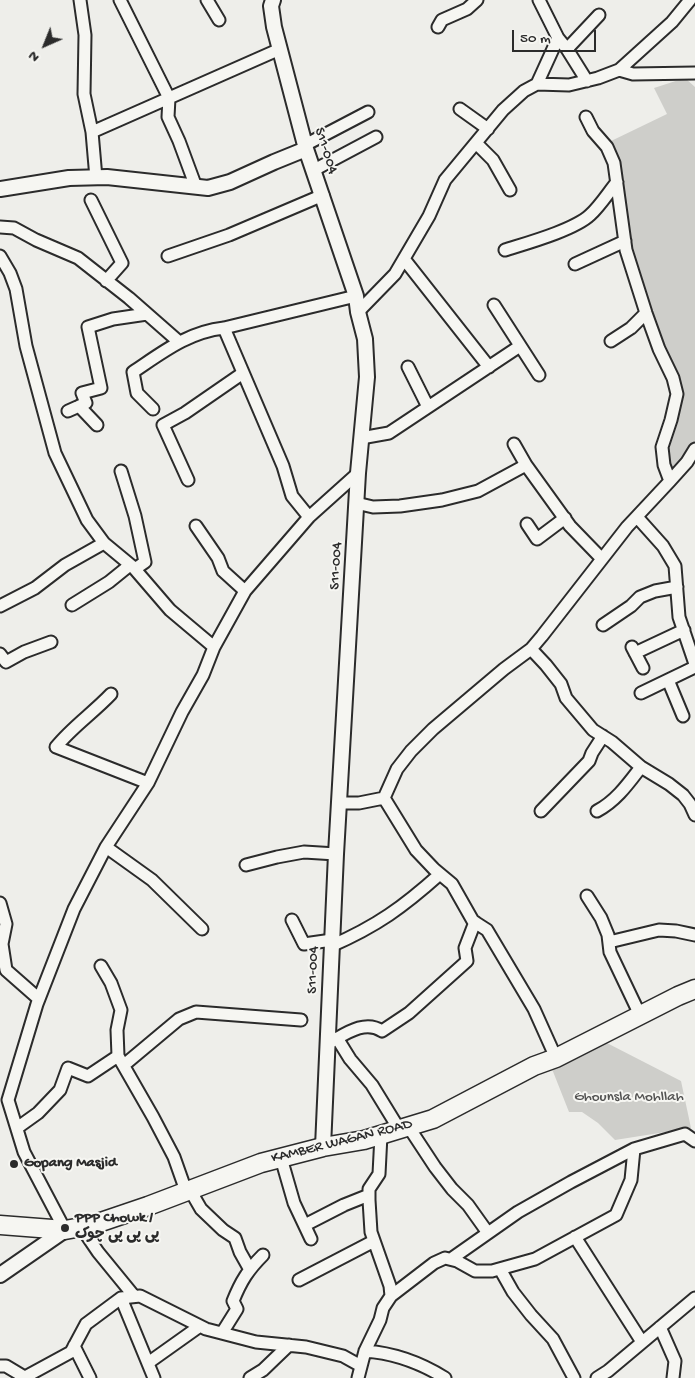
<!DOCTYPE html>
<meta charset="utf-8">
<style>
body{margin:0}
#map{position:relative;width:695px;height:1378px;overflow:hidden;background:#eeeeea;font-family:"Gochi Hand",sans-serif}
canvas{display:block}
.north{position:absolute;left:20px;top:20px;width:50px;height:50px;-webkit-text-stroke:4px #f6f6f2;paint-order:stroke;rotate:224deg;font-size:14px;font-weight:700;line-height:20px;text-align:center;color:#2b2b2b}
.north::after{content:'';display:block;margin:auto;width:18px;height:22px;background:#2b2b2b;clip-path:polygon(50% 0,100% 100%,50% 72%,0 100%)}
.scale{position:absolute;left:512px;top:30px;width:84px;height:22px;box-sizing:border-box;border:2px solid #2b2b2b;border-top:0;padding-left:6px;font-size:15px;line-height:18px;white-space:nowrap;color:#2b2b2b;-webkit-text-stroke:4px #f6f6f2;paint-order:stroke}
</style>
<div id="map">
<canvas width="695" height="1378"></canvas>
<div class="north">N</div>
<div class="scale">50 m</div>
</div>
<script>
const g = document.querySelector('canvas').getContext('2d');
g.lineJoin = 'round';
function fillPath(path, color) { g.fillStyle = color; g.fill(path, 'evenodd'); }
function strokePath(path, color, width, dash) { g.strokeStyle = color; g.lineWidth = width; g.lineCap = dash ? 'butt' : 'round'; g.setLineDash(dash || []); g.stroke(path); }
function write(font, color, halo, rows, align = 'center') {
  g.font = font + ' "Gochi Hand","Playpen Sans Arabic",sans-serif'; g.lineWidth = 4; g.setLineDash([]); g.textBaseline = 'middle'; g.strokeStyle = halo; g.fillStyle = color; for (const [text, x, y, turn = 0] of rows) {
    g.save(); g.translate(x, y); g.rotate((+turn || 0) * Math.PI / 180); g.textAlign = isNaN(turn) ? turn : align; if (halo) g.strokeText(text, 0, 0); g.fillText(text, 0, 0); g.restore();
  }
}
fillPath(new Path2D(`
 M685 78 695 87V441L687 455 671 470 665 453 678 375 657 326 636 267 628 233 624 190 614 148 609 142 667 114 654 88Z
 M603 1041 681 1081 691 1128 615 1140 598 1123 582 1112H569L552 1069Z`), '#cececa');
const minor = new Path2D(`
 M80 0 85 35 84 94 92 132 96 178
 M120 0 169 98 168 117 179 141 196 187
 M207 0 219 20
 M438 27 442 20 467 9 477 0
 M558 38 567 49 587 81
 M567 49 599 15
 M619 70 672 22 690 0
 M537 84 558 38 539 0
 M460 109 488 129
 M586 117 593 131 607 147 614 163 626 250 646 313 659 349 673 378 677 394 671 420 662 447 664 465 670 481
 M92 132 280 49
 M476 143 493 160 510 190
 M305 145 368 112
 M314 170 376 137
 M91 200 122 263 106 281
 M0 227 14 228 36 240 78 258 129 298 178 341
 M505 250C527 243 574 230 590 215 600 206 608 193 617 182
 M0 256 10 273 16 289 26 346 55 453 87 520 104 543 133 567 170 610 214 647
 M168 256 229 235 323 195
 M404 259 489 367
 M575 264 625 241
 M494 305 539 375
 M358 312 395 274 429 216 445 180 503 110 524 91 537 84 569 85 598 78 619 70 633 74 695 73
 M224 328 283 466 292 496 309 517
 M611 341 631 328 646 313
 M408 367 428 407
 M79 406 97 425
 M153 409 137 393 133 372C163 352 188 332 224 328L356 296
 M68 411 86 403 82 393 101 388 88 327 113 319 147 314
 M361 438 389 433 520 346
 M514 444 526 465 570 526 602 559
 M121 471 135 516 145 562 135 569
 M188 480 163 425 185 413 243 373
 M356 503 373 507 400 506 442 500 478 491 526 465
 M637 517 663 546 675 566 679 617 695 664
 M527 524 537 539 565 518
 M196 526 218 558 223 571 245 591
 M72 605 109 582 130 565
 M0 606 35 588 65 565 104 543
 M603 625 631 606 640 597 655 591 677 587
 M632 647 643 668
 M531 649 546 665 561 684 566 698 593 730 612 742 641 767 669 784 683 795 690 804 695 815
 M635 653 684 630
 M0 654 6 662 24 652 51 642
 M668 680 683 716
 M641 693 695 667
 M111 694C93 713 72 727 56 747L148 783
 M384 798 397 769 411 751 433 729 504 669 531 649 542 636 627 527 670 481 687 462 695 449
 M384 798 416 850 434 869 452 884 473 921 487 930 534 1009 556 1058
 M339 803H359L384 798
 M541 811 589 761 592 753 603 736
 M597 811C616 801 628 784 641 767
 M106 847 152 880 202 929
 M246 865 277 857 304 852 336 854
 M587 896 601 918 608 935 610 952 640 1015
 M0 903 6 924 2 944 6 970 39 999
 M292 920 304 944 332 940
 M609 942 659 930 676 931 695 935
 M331 946C377 926 403 907 440 874
 M101 966 111 983 121 1010 117 1030 118 1056 153 1117 174 1157 186 1191
 M337 1038 350 1059 372 1085 399 1129
 M327 1044C344 1035 364 1019 382 1031L409 1013 467 961 465 948 475 922
 M124 1065 179 1019 196 1012 301 1020
 M408 1126 435 1167 452 1189 468 1205 488 1233
 M17 1128 38 1113 60 1090 68 1068 88 1076 118 1056
 M381 1135 379 1174 369 1189V1200L371 1232 390 1286 391 1296
 M281 1158 294 1203 311 1239
 M190 1190 201 1209 223 1230 235 1238 240 1252 249 1268
 M305 1225 344 1205 369 1195
 M81 1227 98 1252 134 1296
 M65 1230 24 1152 8 1100 37 1004 74 909 106 847 148 783 182 712 203 675 214 647 245 591 309 517 358 473
 M575 1237 642 1342
 M451 1259 518 1212 571 1182 634 1149 685 1134 695 1141
 M500 1269 513 1292 531 1315 553 1339 574 1378
 M299 1280 374 1241
 M121 1298 154 1378
 M660 1327 675 1361 673 1378
 M222 1333 237 1309 233 1301C241 1281 248 1270 263 1255
 M74 1346 90 1378
 M365 1351C394 1353 421 1363 445 1378
 M148 1363 200 1326
 M0 1366H6L26 1378
 M25 1377 71 1352 86 1324 121 1298 140 1296 206 1329 256 1342 306 1347 343 1356 361 1366
 M250 1378 263 1370 289 1345
 M358 1378 365 1351 380 1320 383 1308 391 1296 434 1263 445 1258 457 1261 475 1271H492L535 1259 616 1215 631 1180 634 1149
 M597 1378 608 1371 695 1298`);
const tertiary = new Path2D(`
 M273 0 271 6 274 27 306 149 356 296 358 312 365 339 367 377 358 473 336 854 323 1147
 M0 189 69 178 107 177 208 188 230 182 274 162 306 149
 M0 1275 65 1230`);
const primary = new Path2D(`
 M0 1225 65 1230 92 1225 148 1206 261 1163 323 1147 364 1140 433 1119 534 1066 556 1058 678 996 695 989`);
strokePath(minor, '#2b2b2b', 15);
strokePath(tertiary, '#2b2b2b', 18);
strokePath(primary, '#2b2b2b', 21);
strokePath(minor, '#f6f6f2', 11);
strokePath(tertiary, '#f6f6f2', 14);
strokePath(primary, '#f6f6f2', 18);
for (const [x, y, r, color] of [
 [14,1164,5,"#2b2b2b"],
 [65,1228,5,"#2b2b2b"]
]) { const dot = new Path2D(); dot.arc(x, y, r, 0, 2 * Math.PI); g.fillStyle = color; g.fill(dot); strokePath(dot, '#f6f6f2', 2); }
write('15px', '#2b2b2b', '#f6f6f2', [
 ["S11-004",325,151,72],
 ["S11-004",337,566,-87],
 ["S11-004",314,970,-88],
 ["KAMBER WAGAN ROAD",342,1142,-14]
]);
write('15px', '#545453', '#f6f6f2', [
 ["Ghounsla Mohllah",629,1098]
]);
write('bold 15px', '#2b2b2b', '#f6f6f2', [
 ["Gopang Masjid",24,1164],
 ["PPP Chowk /",75,1219],
 ["پی پی پی چوک",75,1236]
], 'left');
</script>
